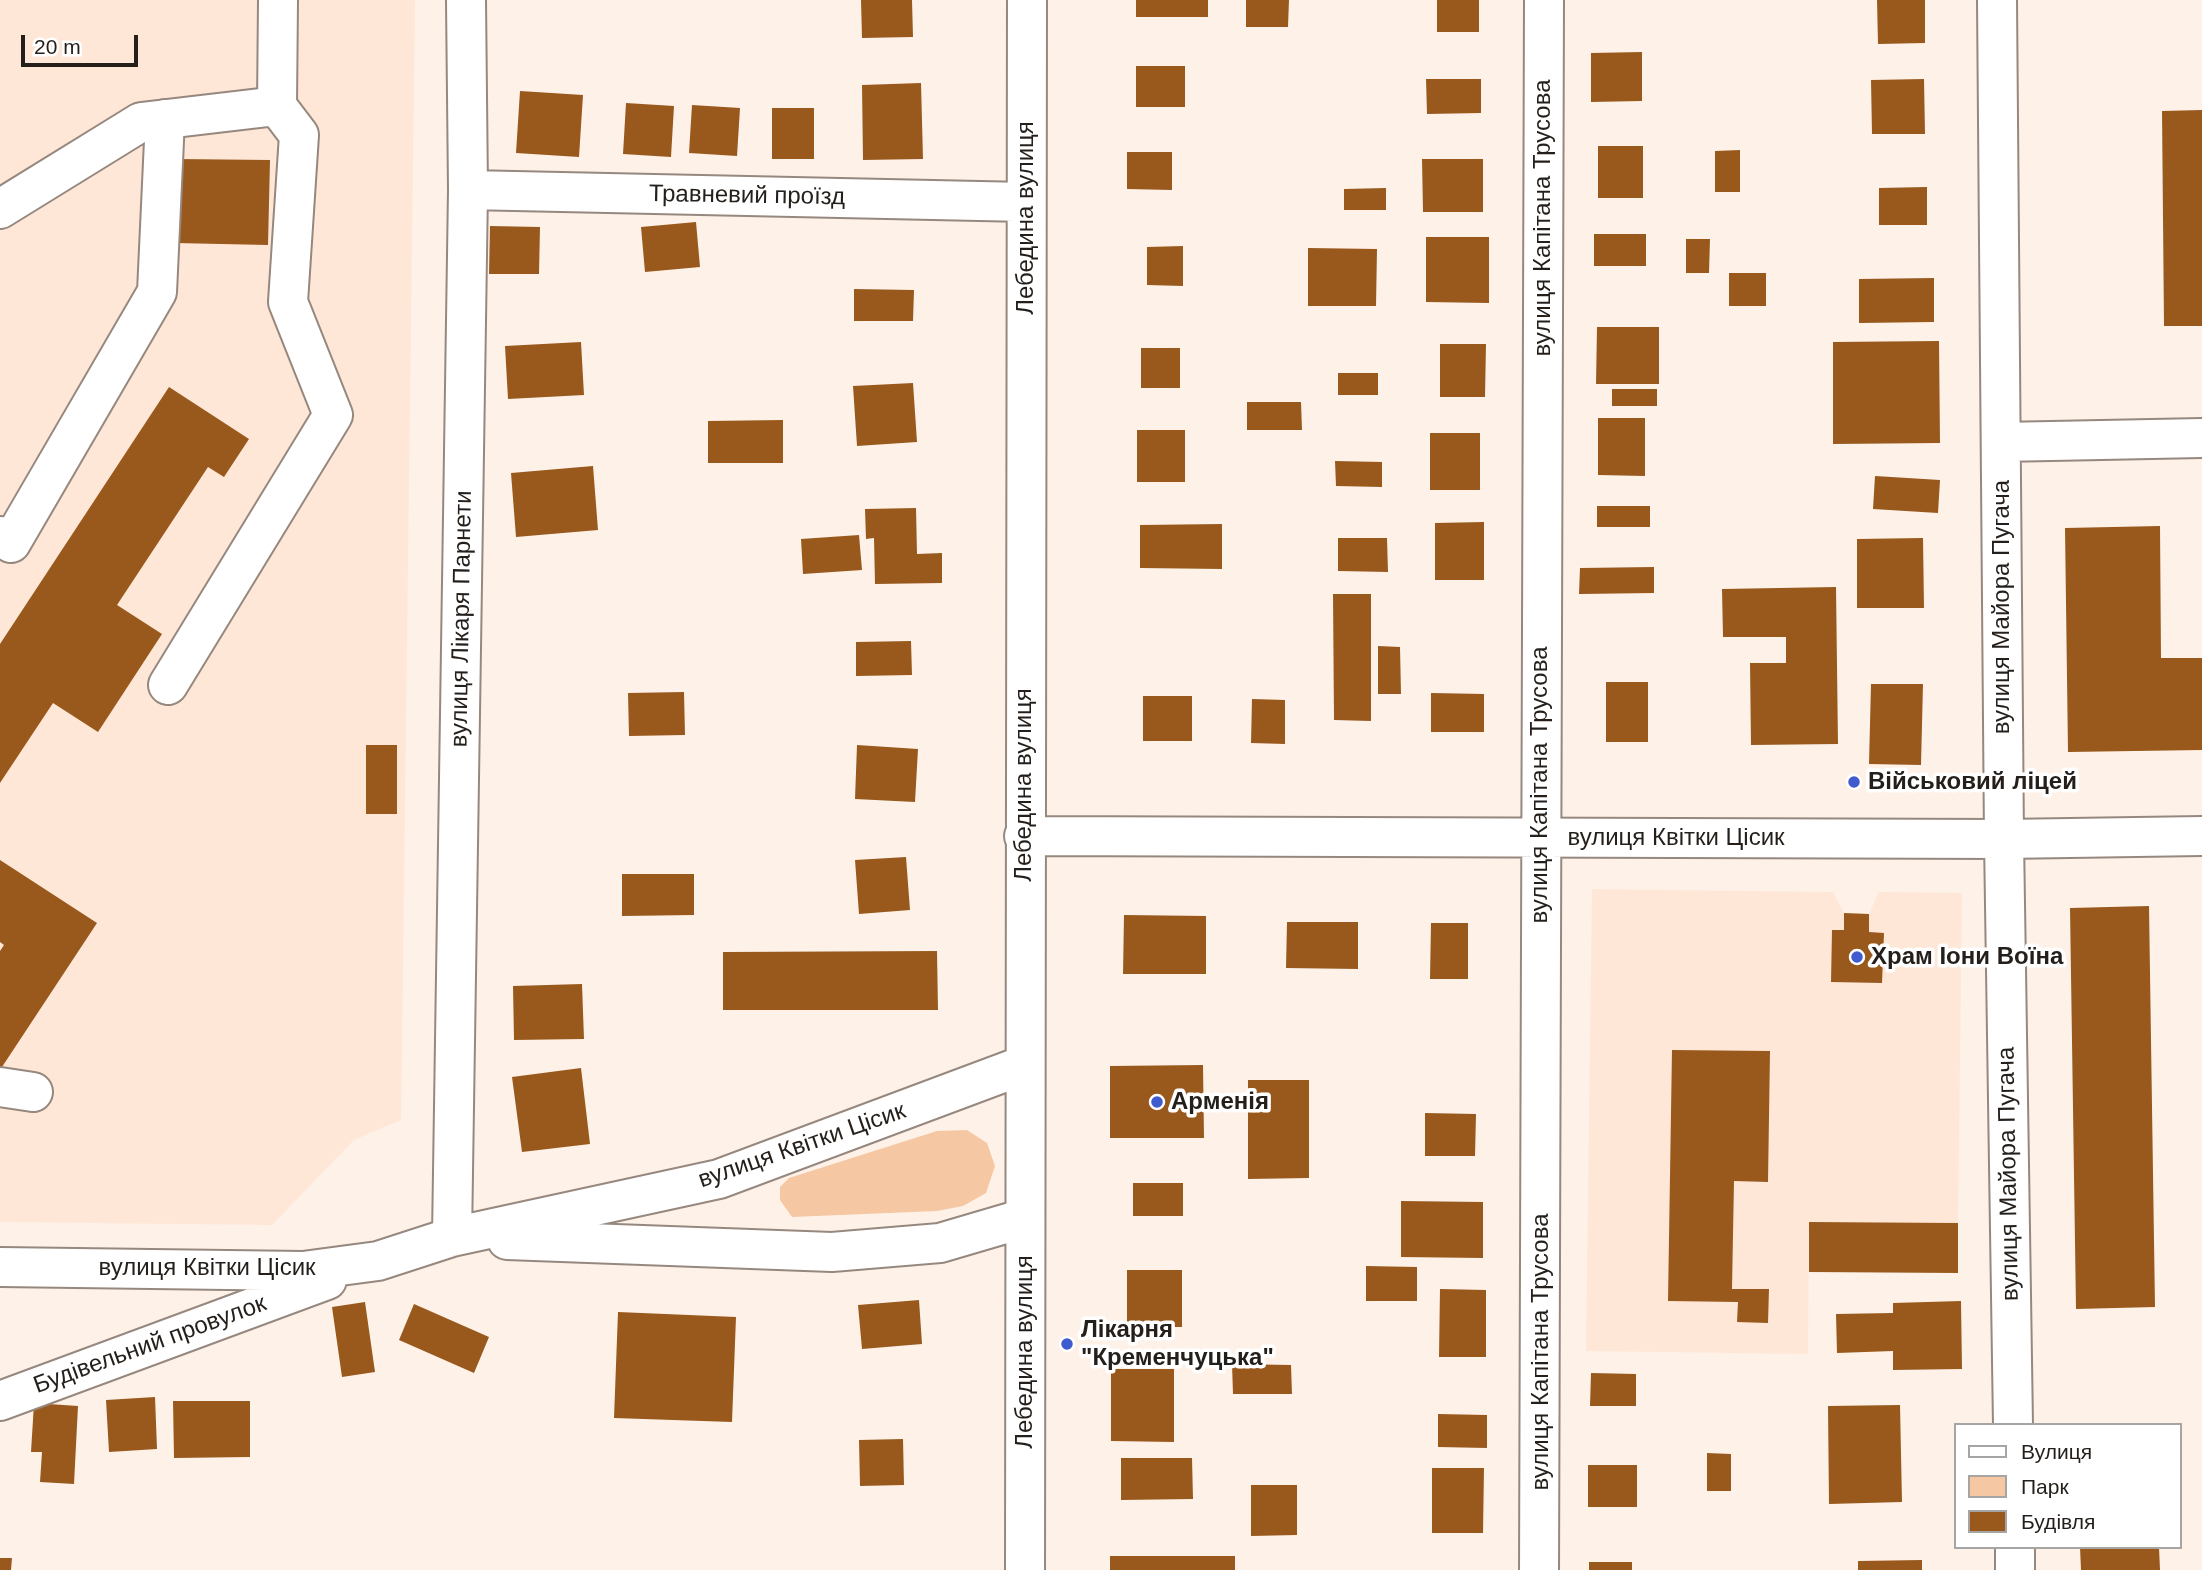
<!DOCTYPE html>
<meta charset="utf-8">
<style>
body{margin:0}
#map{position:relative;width:2202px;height:1570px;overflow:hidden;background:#fef1e8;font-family:Helvetica,sans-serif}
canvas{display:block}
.legend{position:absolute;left:1954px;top:1423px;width:228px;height:126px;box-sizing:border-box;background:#fff;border:2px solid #a7a5a4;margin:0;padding:9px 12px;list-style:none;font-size:21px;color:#241f1b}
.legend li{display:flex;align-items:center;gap:14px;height:35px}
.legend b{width:35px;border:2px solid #a7a5a4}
.scale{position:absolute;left:21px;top:35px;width:117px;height:32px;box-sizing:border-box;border:4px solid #241f1b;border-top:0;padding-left:9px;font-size:21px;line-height:24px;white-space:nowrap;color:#241f1b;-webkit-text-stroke:5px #fff;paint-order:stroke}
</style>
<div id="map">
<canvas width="2202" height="1570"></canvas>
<ul class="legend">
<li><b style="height:9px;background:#fff"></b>Вулиця</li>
<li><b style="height:19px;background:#f6c7a3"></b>Парк</li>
<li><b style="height:19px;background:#99591d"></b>Будівля</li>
</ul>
<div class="scale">20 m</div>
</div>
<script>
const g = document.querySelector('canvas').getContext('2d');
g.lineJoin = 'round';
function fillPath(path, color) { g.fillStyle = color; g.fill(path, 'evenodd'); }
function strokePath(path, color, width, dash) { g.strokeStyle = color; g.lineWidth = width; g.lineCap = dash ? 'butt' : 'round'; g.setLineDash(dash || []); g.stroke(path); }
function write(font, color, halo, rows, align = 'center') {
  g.font = font + ' Helvetica,sans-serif'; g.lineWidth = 7; g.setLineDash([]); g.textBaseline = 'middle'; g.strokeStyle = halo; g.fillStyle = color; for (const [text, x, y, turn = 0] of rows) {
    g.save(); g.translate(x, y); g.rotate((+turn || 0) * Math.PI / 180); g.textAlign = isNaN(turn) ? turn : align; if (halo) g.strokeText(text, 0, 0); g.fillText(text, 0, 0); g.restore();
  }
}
fillPath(new Path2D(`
 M0 0H415L401 1120 354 1140 272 1225 0 1222Z
 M1592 889 1833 892 1844 913 1869 914 1879 892 1962 893 1958 1223 1809 1222 1808 1354 1586 1351Z`), '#fee7d7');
fillPath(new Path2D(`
 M967 1130 987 1143 995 1166 986 1193 963 1206 937 1211 792 1217 780 1200V1187L789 1178 937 1131Z`), '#f6c7a3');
fillPath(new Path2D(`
 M861 0H912L913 37 862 38Z
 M1136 0H1208V17H1136Z
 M1246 0H1289L1288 27H1246Z
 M1437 0H1479V32H1437Z
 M1877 0H1925V43L1878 44Z
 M1642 52V101L1591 102V53Z
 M1136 66H1185V107H1136Z
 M1426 79H1481V113L1427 114Z
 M1924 79 1925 134H1872L1871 80Z
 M921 83 923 159 863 160 862 85Z
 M520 91 583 95 579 157 516 153Z
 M626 103 674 106 671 157 623 154Z
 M692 105 740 108 737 156 689 153Z
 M772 108H814V159H772Z
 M2202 110V326H2164L2162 111Z
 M1598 146H1643V198H1598Z
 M1740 150V192H1715V151Z
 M1127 152H1172V190L1127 189Z
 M177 159 270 160 268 245 175 243Z
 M1422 159H1483V212H1423Z
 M1927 187V225H1879V188Z
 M1386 188V210H1344V189Z
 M696 222 700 267 645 272 641 227Z
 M490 226 540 227 539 274H489Z
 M1594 234H1646V266H1594Z
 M1426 237H1489V303L1426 302Z
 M1686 239H1710L1709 273H1686Z
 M1183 246V286L1147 285V247Z
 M1308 248 1377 249 1376 306H1308Z
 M1729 273H1766V306H1729Z
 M1934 278V322L1859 323V279Z
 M854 289 914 290 913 321H854Z
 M1597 327H1659V384H1596Z
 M1939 341 1940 443 1833 444V342Z
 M581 342 584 395 508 399 505 346Z
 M1440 344H1486L1485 397H1440Z
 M1141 348H1180V388H1141Z
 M1338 373H1378V395H1338Z
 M913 383 917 442 857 446 853 386Z
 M169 387 249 439 224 477 208 467 117 605 162 634 98 732 53 703 0 783V644Z
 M1612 389H1657V406H1612Z
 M1247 402H1301L1302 430H1247Z
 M1598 418H1645V476L1598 475Z
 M783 420V463H708V421Z
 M1137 430H1185V482H1137Z
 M1430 433H1480V490H1430Z
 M1335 461 1382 462V487L1336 486Z
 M593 466 598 530 516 537 511 473Z
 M1875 476 1940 480 1938 513 1873 509Z
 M1597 506H1650V527H1597Z
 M916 508 917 554 942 553V583L875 584 874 538 866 539 865 509Z
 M1484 522V580H1435V523Z
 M1222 524V569L1140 568V525Z
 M2160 526 2161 658H2202V750L2068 752 2065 528Z
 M859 535 862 570 803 574 801 539Z
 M1338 538H1387L1388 572 1338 571Z
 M1923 538 1924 608H1857V539Z
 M1654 567V593L1579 594 1580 568Z
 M1836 587 1838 744 1751 745 1750 663H1786V637H1723L1722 589Z
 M1333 594H1371V721L1334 720Z
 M911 641 912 675 856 676V642Z
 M1378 646 1400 647 1401 694H1378Z
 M1606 682H1648V742H1606Z
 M1871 684H1923L1921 765 1869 764Z
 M684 692 685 735 629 736 628 693Z
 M1431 693 1484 694V732H1431Z
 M1143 696H1192V741H1143Z
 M1252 699 1285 700V744L1251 743Z
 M366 745H397V814H366Z
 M857 745 918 749 915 802 855 799Z
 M906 857 910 910 859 914 855 860Z
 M0 860 97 923 0 1070V951L4 945 0 942Z
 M622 874H694V915L622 916Z
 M2149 906 2155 1307 2076 1309 2070 908Z
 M1844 913 1869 914V932L1884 933 1882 983 1831 982 1832 930H1844Z
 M1124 915 1206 916V974H1123Z
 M1287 922H1358V969L1286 968Z
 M1431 923H1468V979H1430Z
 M937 951 938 1010H723V952Z
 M582 984 584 1039 514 1040 513 986Z
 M1672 1050 1770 1051 1768 1182 1734 1181 1732 1289H1769L1768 1323 1737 1322 1738 1302 1668 1301Z
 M1203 1065 1204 1138H1110V1066Z
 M581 1068 590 1144 522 1152 512 1077Z
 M1248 1080H1309V1178L1248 1179Z
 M1425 1113 1476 1114 1475 1156H1425Z
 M1133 1183H1183V1216H1133Z
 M1401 1201 1483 1202V1258L1401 1257Z
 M1809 1222 1958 1223V1273L1809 1272Z
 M1366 1266 1417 1267V1301H1366Z
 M1127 1270H1182V1327H1127Z
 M1440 1289 1486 1290V1357H1439Z
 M919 1300 922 1344 862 1349 858 1305Z
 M1961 1301 1962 1369 1893 1370V1351L1837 1353 1836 1314 1893 1313V1303Z
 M365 1302 375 1372 342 1377 332 1307Z
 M414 1304 489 1337 474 1373 399 1340Z
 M618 1312 736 1317 732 1422 614 1418Z
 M1232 1364 1291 1365 1292 1394H1233Z
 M1111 1369H1174V1442L1111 1441Z
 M1591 1373 1636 1374V1406H1590Z
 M155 1397 157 1449 109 1452 106 1400Z
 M173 1401H250V1457L174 1458Z
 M34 1403 78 1406 74 1484 40 1482 42 1452H31Z
 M1900 1405 1902 1502 1829 1504 1828 1406Z
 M1438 1414 1487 1415V1448L1438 1447Z
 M903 1439 904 1485 860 1486 859 1440Z
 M1707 1453 1731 1454V1491H1707Z
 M1121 1458H1192L1193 1499 1121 1500Z
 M1588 1465H1637V1507H1588Z
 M1432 1468H1484L1483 1533H1432Z
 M1251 1485H1297V1535L1251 1536Z
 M2080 1547H2159L2160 1570H2081Z
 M1110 1556H1235V1570H1110Z
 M0 1558H12L11 1570H0Z
 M1922 1560V1570H1858V1561Z
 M1589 1562H1632V1570H1589Z`), '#99591d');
const minor = new Path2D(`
 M1997 0 2004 839 2013 1425
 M468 190 1026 202
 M0 209 141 122 277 106
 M2001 442 2202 438
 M0 536 11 543 157 292 165 119
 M168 685 333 415 288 302 299 135 277 106 278 0
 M1024 836 2004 839 2202 836
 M0 1087 33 1092
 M452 1237 468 190 466 0
 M507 1240 832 1252 940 1243 1025 1218
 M0 1267 303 1271 378 1261 452 1237 719 1179 1024 1065
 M0 1401 327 1280
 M2015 1547V1570
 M1025 1570 1027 0
 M1539 1570 1544 0`);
strokePath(minor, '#96887e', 42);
strokePath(minor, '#fff', 38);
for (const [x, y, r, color] of [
 [1854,782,7,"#3f5bce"],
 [1857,957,7,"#3f5bce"],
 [1157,1102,7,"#3f5bce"],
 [1067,1344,7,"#3f5bce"]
]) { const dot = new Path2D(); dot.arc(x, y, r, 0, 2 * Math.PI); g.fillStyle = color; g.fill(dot); strokePath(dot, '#fff', 2.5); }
write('24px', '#241f1b', '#fff', [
 ["Травневий проїзд",747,196,1],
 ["Лебедина вулиця",1026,218,-90],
 ["вулиця Капітана Трусова",1543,218,-90],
 ["вулиця Майора Пугача",2002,607,-90],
 ["вулиця Лікаря Парнети",462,619,-89],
 ["Лебедина вулиця",1024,785,-90],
 ["вулиця Капітана Трусова",1540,785,-90],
 ["вулиця Квітки Цісик",1676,838],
 ["вулиця Квітки Цісик",802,1146,-19],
 ["вулиця Майора Пугача",2009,1174,-91],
 ["вулиця Квітки Цісик",207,1268],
 ["Будівельний провулок",150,1345,-20],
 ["Лебедина вулиця",1025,1352,-90],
 ["вулиця Капітана Трусова",1541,1352,-90]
]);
write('bold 24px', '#241f1b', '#fff', [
 ["Військовий ліцей",1868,782],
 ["Храм Іони Воїна",1871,957],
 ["Арменія",1171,1102],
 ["Лікарня",1081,1330],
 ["\"Кременчуцька\"",1081,1358]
], 'left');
</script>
